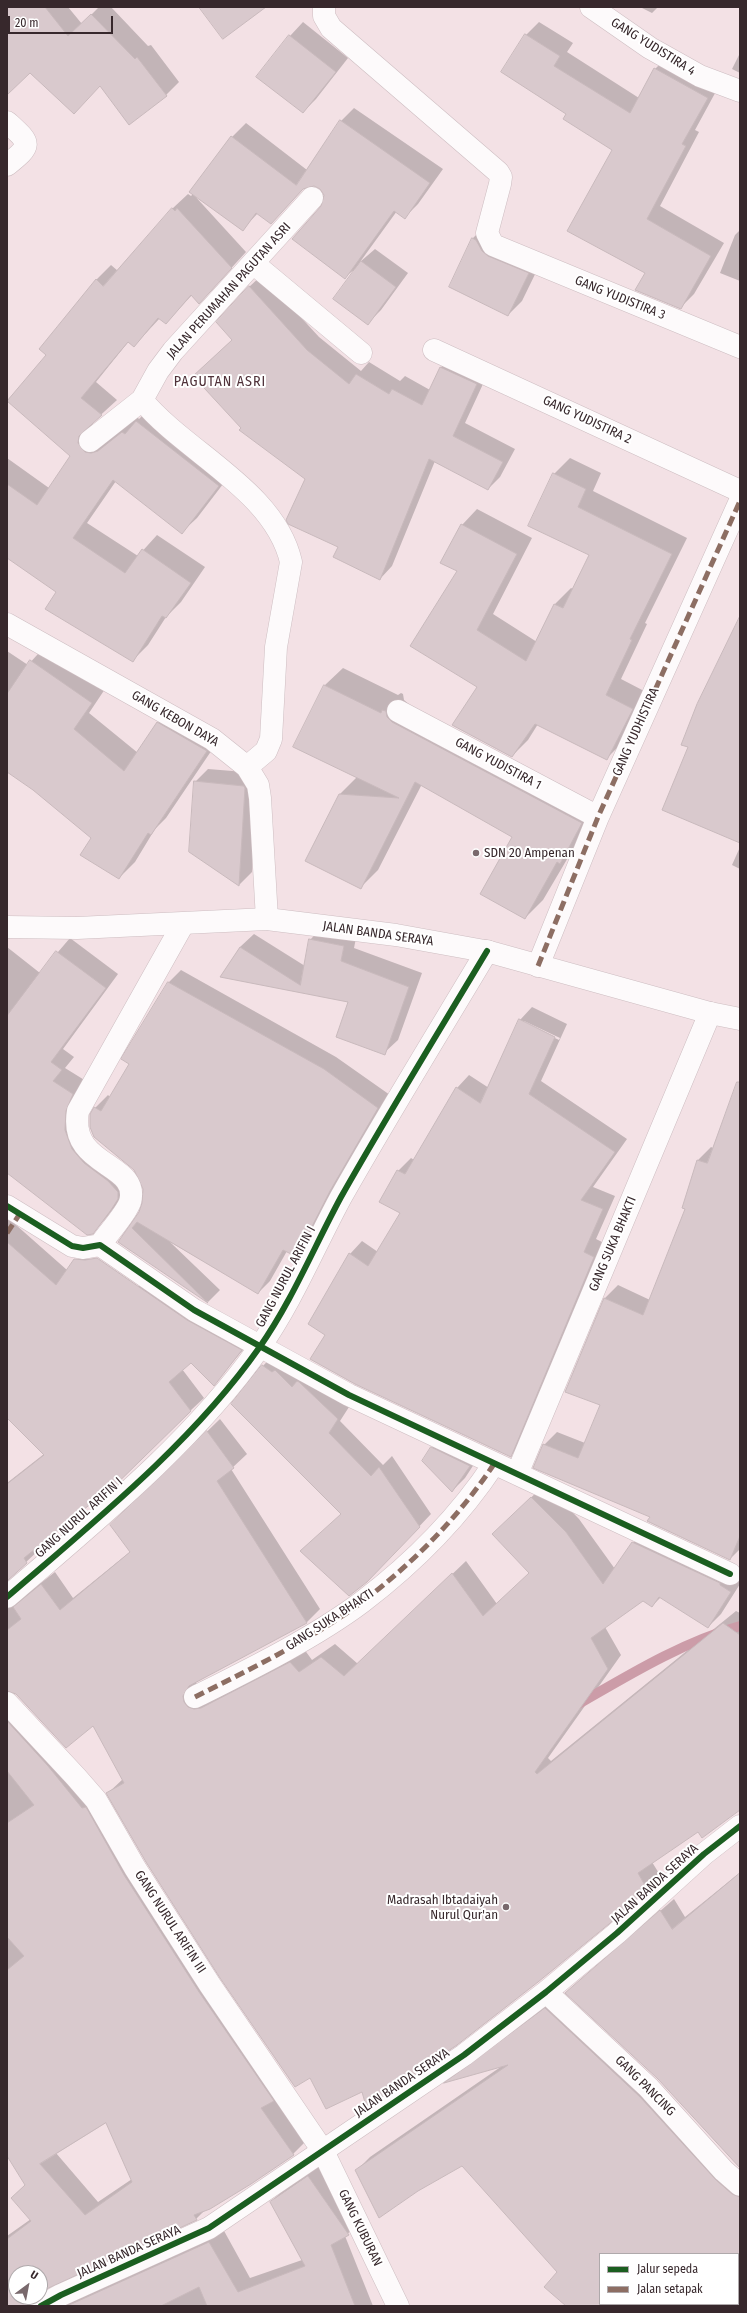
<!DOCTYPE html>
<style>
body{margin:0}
#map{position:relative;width:747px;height:2313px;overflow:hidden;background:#f3e1e5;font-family:"Fira Sans Condensed",sans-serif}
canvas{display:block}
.frame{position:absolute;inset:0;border:8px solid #37282c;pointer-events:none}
.legend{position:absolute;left:599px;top:2253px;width:140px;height:52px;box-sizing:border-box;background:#fff;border:1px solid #afa9ab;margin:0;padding:5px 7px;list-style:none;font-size:12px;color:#37282c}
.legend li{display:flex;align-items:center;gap:8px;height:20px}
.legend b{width:20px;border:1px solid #afa9ab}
.north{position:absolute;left:8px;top:2265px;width:40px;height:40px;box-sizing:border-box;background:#fff;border:1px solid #afa9ab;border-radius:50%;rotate:32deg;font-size:11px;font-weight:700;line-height:16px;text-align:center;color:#37282c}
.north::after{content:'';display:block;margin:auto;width:14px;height:18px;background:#79696d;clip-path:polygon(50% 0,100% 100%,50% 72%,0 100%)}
.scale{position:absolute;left:8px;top:16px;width:105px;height:18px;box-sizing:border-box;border:2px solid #37282c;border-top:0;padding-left:5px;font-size:12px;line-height:14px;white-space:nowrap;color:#37282c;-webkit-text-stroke:3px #fff;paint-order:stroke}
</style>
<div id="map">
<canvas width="747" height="2313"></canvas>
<div class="frame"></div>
<ul class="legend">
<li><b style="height:5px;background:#1b5e20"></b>Jalur sepeda</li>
<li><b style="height:5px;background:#8d6e63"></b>Jalan setapak</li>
</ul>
<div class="north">U</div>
<div class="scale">20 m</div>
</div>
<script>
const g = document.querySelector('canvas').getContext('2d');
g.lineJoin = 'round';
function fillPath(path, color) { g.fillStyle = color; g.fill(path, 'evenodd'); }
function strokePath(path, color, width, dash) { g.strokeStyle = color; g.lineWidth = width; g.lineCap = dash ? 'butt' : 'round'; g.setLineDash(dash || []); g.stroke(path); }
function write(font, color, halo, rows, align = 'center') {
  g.font = font + ' "Fira Sans Condensed",sans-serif'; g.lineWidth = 4; g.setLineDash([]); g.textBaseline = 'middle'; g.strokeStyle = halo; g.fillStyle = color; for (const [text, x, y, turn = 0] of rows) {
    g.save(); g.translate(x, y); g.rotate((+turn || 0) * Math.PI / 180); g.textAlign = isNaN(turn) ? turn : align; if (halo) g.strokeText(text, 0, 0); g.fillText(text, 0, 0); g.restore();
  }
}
fillPath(new Path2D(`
 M7 7H68L82 24 99 7H111L148 46 151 45 179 82 166 95 129 123 100 85 30 72 7 94Z
 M640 7H658L652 13Z
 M303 22 348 58 316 99 303 112 290 36Z
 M539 22 573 43 567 52 639 98 655 69 668 56 720 84 695 130 699 132 660 206 724 243 694 294 680 308 646 273 613 150 567 114 526 35Z
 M740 53V73L732 69Z
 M354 108 443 169 418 204 405 217 397 211 360 262 375 249 408 273 381 310 368 323 360 265 345 277 322 207 325 194 321 188 314 185 304 188 271 223 258 213 242 230 193 194 246 252 214 287 192 295 166 323 160 318 134 346 129 341 96 382 117 400 93 422 92 428 137 417 139 419 151 407 233 471 197 518 182 532 116 481 87 523 138 556 157 535 205 567 181 602 166 617 148 645 133 660 58 591 7 556V458L49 488 72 456 48 355 96 280 111 265 118 271 173 208 188 194 191 196 193 194 191 192 232 137 246 123 307 170 341 121Z
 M486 225 495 237 542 260 522 301 508 315 450 287 473 238Z
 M740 230V281L720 273 735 235Z
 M262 275 319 337 361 371 369 362 400 381 405 376 430 390 441 367 454 355 489 371 465 423 515 449 500 477 488 489 435 461 392 566 380 579 339 547 307 479 242 427 194 376 233 339 249 287Z
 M570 458 601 473 593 491 687 538 645 623 647 624 621 679 648 693 622 743 606 759 538 724 528 740 512 756 478 687 458 571 462 525 477 509 532 538 493 614 537 642 555 604 571 588 573 589 590 554 554 474Z
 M46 645 107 686 89 713 138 753 158 723 173 707 222 735 166 818 155 829 135 862 119 878 92 838 33 789 7 771V651L28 665Z
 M343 668 398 695 401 693 403 694 404 700 410 705 599 805 543 900 525 918 513 836 422 784 378 870 361 887 340 794 357 777 295 747 325 685Z
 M208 769 257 773 258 775 252 872 239 885 195 782Z
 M740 847V869L732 865Z
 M323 926 357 933 354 948 422 973 398 1040 384 1053 350 1002 222 977 240 947 254 934 305 966 310 940Z
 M70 938 118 974 63 1049 74 1057 65 1068 86 1081 78 1116 127 1191 106 1218 93 1232 7 1172V947L40 973Z
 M181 970 336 1057 390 1095 308 1242 295 1255 287 1251 270 1281 258 1293 170 1242 220 1290 208 1302 119 1242 140 1212 143 1203 144 1189 134 1169 95 1108 108 1095 110 1097 131 1064 123 1059 169 982Z
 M532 1007 567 1024 541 1081 627 1139 593 1187 615 1196 596 1239 606 1244 523 1443 510 1456 327 1334 350 1254 362 1241 378 1252 401 1213 398 1171 411 1158 414 1160 457 1088 469 1075 489 1088 520 1020ZM524 1021 560 1038 559 1040 524 1023Z
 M740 1098V1549L730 1559 652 1517 544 1445 557 1432 585 1443 601 1405 566 1391 605 1298 618 1285 650 1300 686 1208 684 1207 698 1160 711 1147 713 1148Z
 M7 1217 67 1270 81 1256 137 1288 151 1273 254 1337 214 1384 191 1361 182 1369 204 1398 93 1501 37 1546 40 1549 8 1579V1586L24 1596 55 1572 73 1598 131 1551 124 1512 220 1419 247 1454 231 1469 320 1609 307 1622 196 1681 197 1690 304 1649 312 1660 335 1644 358 1664 466 1561 497 1604 530 1573 507 1521 545 1484 579 1519 615 1569 633 1543 646 1529 740 1577V1584L721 1614 708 1627 661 1597 652 1606 643 1599 605 1627 621 1655 548 1758 551 1761 736 1611 740 1613V1809L698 1831 652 1862 660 1875 538 1981 362 2090 311 2076 108 1793 123 1779 93 1724 7 1674V1483L44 1454 7 1417Z
 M274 1354 349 1407 340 1421 383 1465 392 1456 431 1514 379 1569 342 1514 263 1366Z
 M445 1435 482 1452 465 1478 452 1491 432 1448Z
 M7 1700 61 1752 306 2141 293 2154 206 2209 196 2219 41 2291 43 2299 223 2229 250 2278 302 2260 271 2202 284 2189 322 2163 362 2221 345 2236 373 2306H7V2236L31 2219 12 2198 26 2184 7 2154ZM106 2122 132 2179 98 2202 56 2153ZM16 2273H40V2297H16Z
 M737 1875 740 1877V2167L658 2078 566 1993 674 1899 685 1917Z
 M559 1996 740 2178V2277L738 2275V2254H600V2304H734L735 2306H567L558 2272 463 2164 357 2170 370 2157 502 2066 448 2081 458 2071Z`), '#0003');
strokePath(new Path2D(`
 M575 1706C627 1676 682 1642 740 1626`), '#cc9ca8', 10);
const building = new Path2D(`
 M7 7H45L68 36 91 14 135 59 137 57 167 96 129 125 100 86 74 114 30 73 7 95Z
 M199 7H266L223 39Z
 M525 34 560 56 554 66 630 113 654 68 708 98 682 144 686 146 647 219 711 256 681 309 635 290 645 273 567 231 612 150 563 119 566 114 501 72Z
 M289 35 336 72 303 113 256 77Z
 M340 120 430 183 405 219 394 211 345 279 292 239 321 206 324 195 320 189 314 186 303 189 271 224 256 213 243 231 189 192 231 136 296 185Z
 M172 208 175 211 177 208 232 268 199 304 191 295 166 324 158 318 134 347 128 342 81 398 102 415 79 436 78 443 85 452 91 453 98 451 122 432 125 434 136 421 219 486 182 534 113 480 73 538 125 573 142 549 191 583 166 618 162 616 133 662 45 609 56 592 7 558V484L37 505 70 456 7 401 46 355 39 349 96 279 103 286Z
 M472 238 476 240 482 251 488 256 529 273 508 316 449 287Z
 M361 261 396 287 368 325 333 299Z
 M249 286 307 350 349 384 356 374 389 394 392 389 422 405 440 367 477 384 453 436 503 462 488 490 429 459 380 580 333 557 338 547 288 524 286 520 305 479 239 430 241 428 193 376 232 340 216 322Z
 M553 473 586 489 578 507 672 554 630 639 632 640 606 695 633 709 607 760 535 724 512 757 452 725 477 687 410 646 457 571 440 563 461 524 517 554 477 630 526 661 554 604 563 608 589 555 528 526Z
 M740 616V843L662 810 688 747 681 745 697 704Z
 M30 660 92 703 74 729 124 771 157 722 207 751 151 835 148 833 119 879 80 855 91 838 33 790 7 772V694Z
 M324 685 381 713 382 710 386 711 387 717 392 722 582 823 560 864 557 862 525 919 480 894 512 837 415 782 361 889 305 861 339 794 399 798 293 747Z
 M194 781 244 786 245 788 239 886 189 852Z
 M309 939 344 946 341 961 409 987 385 1055 336 1037 348 1002 220 977 240 947 300 985Z
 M56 951 106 988 51 1062 62 1070 53 1081 73 1094 66 1111 65 1130 72 1149 84 1163 108 1181 118 1192V1199L111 1210 93 1234 87 1235 7 1173V1016Z
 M168 982 324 1069 378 1108 330 1191 301 1248 295 1256 283 1250 258 1294 137 1222 132 1228 208 1303 118 1242 139 1212 142 1203 143 1189 134 1170 94 1137 90 1127V1114L94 1107 101 1111 129 1064 121 1059Z
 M519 1019 555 1037 529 1094 615 1152 581 1200 603 1209 584 1252 594 1257 511 1457 355 1384 310 1359 325 1335 308 1324 349 1253 368 1266 400 1213 379 1202 397 1170 405 1174 456 1087 480 1103Z
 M737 1082H740V1536L730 1560 647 1521 650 1517 533 1468 543 1444 578 1458 600 1405 565 1392 604 1298 643 1315 685 1209 682 1208 697 1160 707 1163Z
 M7 1242 56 1285 74 1259 85 1260 97 1258 187 1320 242 1350 214 1386 191 1363 169 1382 191 1411 95 1505 93 1502 24 1558 27 1563 7 1581V1484L44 1455 7 1418Z
 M262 1365 272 1372 275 1370 292 1387 297 1381 299 1382 338 1419 329 1433 371 1476 379 1467 420 1527 367 1582 349 1596 300 1551 341 1514 231 1404Z
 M207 1431 234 1468 217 1481 307 1623 189 1686 183 1696 184 1702 188 1707 194 1709 201 1708 290 1662 299 1672 321 1657 344 1676 452 1573 483 1616 529 1573 492 1534 531 1497 566 1532 603 1584 632 1542 720 1583V1585L731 1592 708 1628 659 1597 652 1607 643 1601 591 1638 608 1669 535 1772 537 1774 723 1623 740 1635V1810L702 1838 698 1832 638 1873 647 1889 609 1924 538 1982 457 2045 366 2106 362 2092 326 2109 310 2078 295 2087 220 1978 146 1862 106 1793 124 1783 93 1726 66 1748 16 1694 7 1691V1630L21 1619 13 1607 41 1584 60 1610 130 1552 110 1525Z
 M431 1447 470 1466 452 1492 422 1461Z
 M7 1721 48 1766 82 1808 86 1807 124 1875 199 1992 274 2101 261 2108 294 2155 251 2184 210 2209 194 2215 197 2220 40 2292V2273H16V2297H33L29 2306H7V2239L31 2221 11 2198 25 2185 7 2156V1970L24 1956 7 1937V1823L34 1805 7 1771ZM106 2123 132 2182 85 2215 40 2164Z
 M740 1873V2168L658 2079 565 1993 660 1910 672 1929Z
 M545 2008 640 2097 716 2180 732 2194 740 2197V2306H566L544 2287 557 2272 462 2166 418 2191 379 2218 355 2170 508 2065 444 2083ZM600 2254H738V2304H600Z
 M308 2176 349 2235 331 2245 355 2306H207L199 2287 161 2306H67L209 2242 238 2292 305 2266 270 2202Z`);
fillPath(building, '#d9c9cd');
strokePath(building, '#c8b9bc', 1);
const minor = new Path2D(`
 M324 7V16L331 28 498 172 501 177 500 184 487 233 493 245 740 347
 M591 7 650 48 700 76 740 91
 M7 122C31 144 33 144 7 165
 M253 263 361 353
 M434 350 740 491
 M90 441 142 400
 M7 624 212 739 247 767 258 785 260 798 267 919
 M398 711 598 817
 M247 767 266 751 271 739 276 647 291 562C275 491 186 453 142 400L158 371 173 351 312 198
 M538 966 598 817 740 501
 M7 1206 72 1246 83 1248 100 1245 194 1310 349 1395 730 1574
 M100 1245C108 1233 126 1214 130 1202 141 1162 68 1168 78 1111L183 924
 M517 1474 710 1013
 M7 1597C94 1522 193 1442 259 1348 292 1301 314 1247 341 1197 388 1114 438 1033 487 951
 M195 1697C249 1670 314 1638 362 1602 412 1564 459 1517 494 1464
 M7 1703 76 1777 96 1800 135 1868 210 1985 323 2151 398 2306
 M546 1992 649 2088 724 2171 740 2185
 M41 2306 61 2295 209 2228 464 2055 546 1992 617 1933 704 1854 740 1826`);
const tertiary = new Path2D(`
 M7 927 77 928 267 919 396 935 490 952 710 1013 740 1019`);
strokePath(minor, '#cdbdc1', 23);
strokePath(tertiary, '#cdbdc1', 23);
strokePath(minor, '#fdfafb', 22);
strokePath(tertiary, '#fdfafb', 22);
strokePath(new Path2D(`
 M538 966 598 817 740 501
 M7 1233 19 1215
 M195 1697C249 1670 314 1638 362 1602 412 1564 459 1517 494 1464`), '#8d6e63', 5, [10, 5]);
strokePath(new Path2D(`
 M7 1206 72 1246 83 1248 100 1245 194 1310 349 1395 730 1574
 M7 1597C94 1522 193 1442 259 1348 292 1301 314 1247 341 1197 388 1114 438 1033 487 951
 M41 2306 61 2295 209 2228 464 2055 546 1992 617 1933 704 1854 740 1826`), '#1b5e20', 6);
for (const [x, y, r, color] of [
 [476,853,4,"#79696d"],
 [506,1907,4,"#79696d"]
]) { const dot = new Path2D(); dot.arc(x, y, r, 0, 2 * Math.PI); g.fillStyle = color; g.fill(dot); strokePath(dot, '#fff', 1.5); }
write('13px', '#37282c', '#fff', [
 ["GANG YUDISTIRA 4",653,47,32],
 ["JALAN PERUMAHAN PAGUTAN ASRI",229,291,-48],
 ["GANG YUDISTIRA 3",620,298,22],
 ["GANG YUDISTIRA 2",587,420,25],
 ["GANG KEBON DAYA",175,719,30],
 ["GANG YUDHISTIRA",636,732,-66],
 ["GANG YUDISTIRA 1",498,764,28],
 ["JALAN BANDA SERAYA",378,934,8],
 ["GANG SUKA BHAKTI",613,1244,-67],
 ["GANG NURUL ARIFIN I",286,1277,-62],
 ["GANG NURUL ARIFIN I",79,1518,-42],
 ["GANG SUKA BHAKTI",330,1620,-33],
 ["JALAN BANDA SERAYA",655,1884,-42],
 ["GANG NURUL ARIFIN III",170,1922,57],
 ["JALAN BANDA SERAYA",402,2083,-34],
 ["GANG PANCING",645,2086,45],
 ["GANG KUBURAN",360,2228,64],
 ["JALAN BANDA SERAYA",129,2252,-24]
]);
write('13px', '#37282c', '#fff', [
 ["SDN 20 Ampenan",484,853],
 ["Madrasah Ibtadaiyah",498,1900,"right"],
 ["Nurul Qur'an",498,1915,"right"]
], 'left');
g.letterSpacing = '1px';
write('14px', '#4f3139', '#fff', [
 ["PAGUTAN ASRI",220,382]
]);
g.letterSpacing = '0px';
</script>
